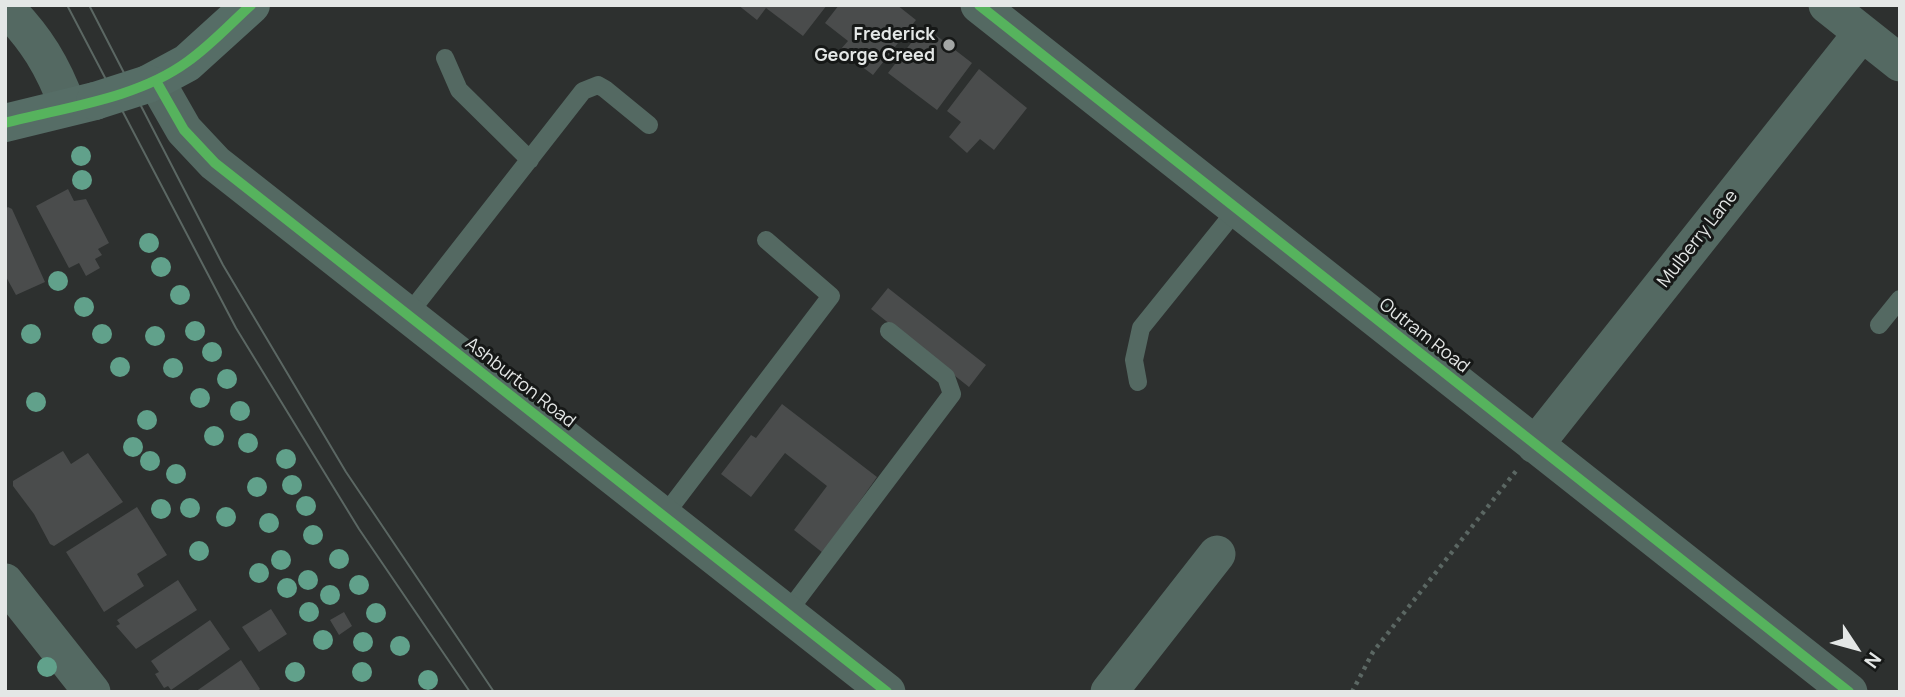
<!DOCTYPE html>
<style>
body{margin:0}
#map{position:relative;width:1905px;height:697px;overflow:hidden;background:#2d302f;font-family:Manrope,sans-serif}
canvas{display:block}
.frame{position:absolute;inset:0;border:7px solid #e4e7e6;pointer-events:none}
.north{position:absolute;left:1821px;top:613px;width:70px;height:70px;-webkit-text-stroke:5px #161817;paint-order:stroke;rotate:126deg;font-size:19px;font-weight:700;line-height:28px;text-align:center;color:#e4e7e6}
.north::after{content:'';display:block;margin:auto;width:24px;height:32px;background:#e4e7e6;clip-path:polygon(50% 0,100% 100%,50% 72%,0 100%)}
</style>
<div id="map">
<canvas width="1905" height="697"></canvas>
<div class="frame"></div>
<div class="north">N</div>
</div>
<script>
const g = document.querySelector('canvas').getContext('2d');
g.lineJoin = 'round';
function fillPath(path, color) { g.fillStyle = color; g.fill(path, 'evenodd'); }
function strokePath(path, color, width, dash) { g.strokeStyle = color; g.lineWidth = width; g.lineCap = dash ? 'butt' : 'round'; g.setLineDash(dash || []); g.stroke(path); }
function write(font, color, halo, rows, align = 'center') {
  g.font = font + ' Manrope,sans-serif'; g.lineWidth = 6; g.setLineDash([]); g.textBaseline = 'middle'; g.strokeStyle = halo; g.fillStyle = color; for (const [text, x, y, turn = 0] of rows) {
    g.save(); g.translate(x, y); g.rotate((+turn || 0) * Math.PI / 180); g.textAlign = isNaN(turn) ? turn : align; if (halo) g.strokeText(text, 0, 0); g.fillText(text, 0, 0); g.restore();
  }
}
fillPath(new Path2D(`
 M738 5H827L803 36 766 8 757 20Z
 M839 5H897L916 20 873 75 840 50 848 41 825 23Z
 M924 26 972 63 937 110 888 73Z
 M979 69 1027 108 994 150 980 139 967 153 949 137 961 122 947 111Z
 M68 189 74 201 86 199 109 243 98 249 102 255 95 259 100 268 86 276 79 263 69 268 36 206Z
 M8 207 12 209 45 282 16 295 5 275V209Z
 M888 288 986 365 969 387 871 309Z
 M782 404 877 477 823 553 794 530 827 486 785 453 751 497 721 474 751 435 756 438Z
 M63 451 71 464 88 453 123 502 54 546 50 544 34 514 13 486V481Z
 M137 507 167 555 137 574 144 586 104 612 66 552Z
 M178 580 197 610 136 649 116 626 120 624 117 620Z
 M271 609 287 634 259 652 242 627Z
 M344 612 352 626 339 635 330 620Z
 M210 620 230 649 171 690 168 686 164 688 155 674 159 672 151 661Z
 M241 660 260 689 257 692H195Z`), '#4a4c4c');
strokePath(new Path2D(`
 M1352 692 1373 652 1516 471`), '#5b6763', 4.5, [3.5, 5]);
strokePath(new Path2D(`
 M445 58 459 90 530 160
 M407 316 583 91 598 85 605 89 649 125
 M1879 325 1900 299
 M1138 382 1134 360 1141 328 1237 209
 M663 517 831 296 766 240
 M787 613 952 394 946 377 889 331`), '#546962', 18);
strokePath(new Path2D(`
 M979 5 1849 692
 M1827 5 1900 63
 M5 7C36 38 53 66 68 107
 M156 81 184 130 215 163 887 692
 M1535 445 1862 33
 M5 582 92 692
 M1109 692 1217 554`), '#546962', 37);
strokePath(new Path2D(`
 M148 84 187 63 251 5
 M5 123 95 101`), '#566d66', 38);
strokePath(new Path2D(`
 M67 5 236 328 359 529 470 692
 M89 5 223 265 346 472 494 692`), '#5b6763', 2);
strokePath(new Path2D(`
 M95 101 148 84`), '#566d66', 38);
strokePath(new Path2D(`
 M979 5 1849 692
 M156 81 184 130 215 163 887 692
 M5 123C65 107 136 99 187 62 210 46 230 24 251 5`), '#56b35d', 10);
g.fillStyle = '#61a18b';
for (const [x, y] of [
 [81,156],
 [82,180],
 [149,243],
 [161,267],
 [58,281],
 [180,295],
 [84,307],
 [195,331],
 [31,334],
 [102,334],
 [155,336],
 [212,352],
 [120,367],
 [173,368],
 [227,379],
 [200,398],
 [36,402],
 [240,411],
 [147,420],
 [214,436],
 [248,443],
 [133,447],
 [286,459],
 [150,461],
 [176,474],
 [292,485],
 [257,487],
 [306,506],
 [190,508],
 [161,509],
 [226,517],
 [269,523],
 [313,535],
 [199,551],
 [339,559],
 [281,560],
 [259,573],
 [308,580],
 [359,585],
 [287,588],
 [330,595],
 [309,612],
 [376,613],
 [323,640],
 [363,642],
 [400,646],
 [47,667],
 [295,672],
 [362,672],
 [428,680]
]) { g.beginPath(); g.arc(x, y, 10, 0, 2 * Math.PI); g.fill(); }
for (const [x, y, r, color] of [
 [949,45,7,"#a4a7a6"]
]) { const dot = new Path2D(); dot.arc(x, y, r, 0, 2 * Math.PI); g.fillStyle = color; g.fill(dot); strokePath(dot, '#161817', 2.5); }
write('bold 18px', '#e4e7e6', '#161817', [
 ["Frederick",935,35],
 ["George Creed",935,56]
], 'right');
write('18px', '#e4e7e6', '#161817', [
 ["Mulberry Lane",1698,239,-52],
 ["Outram Road",1424,336,38],
 ["Ashburton Road",520,383,38]
]);
</script>
